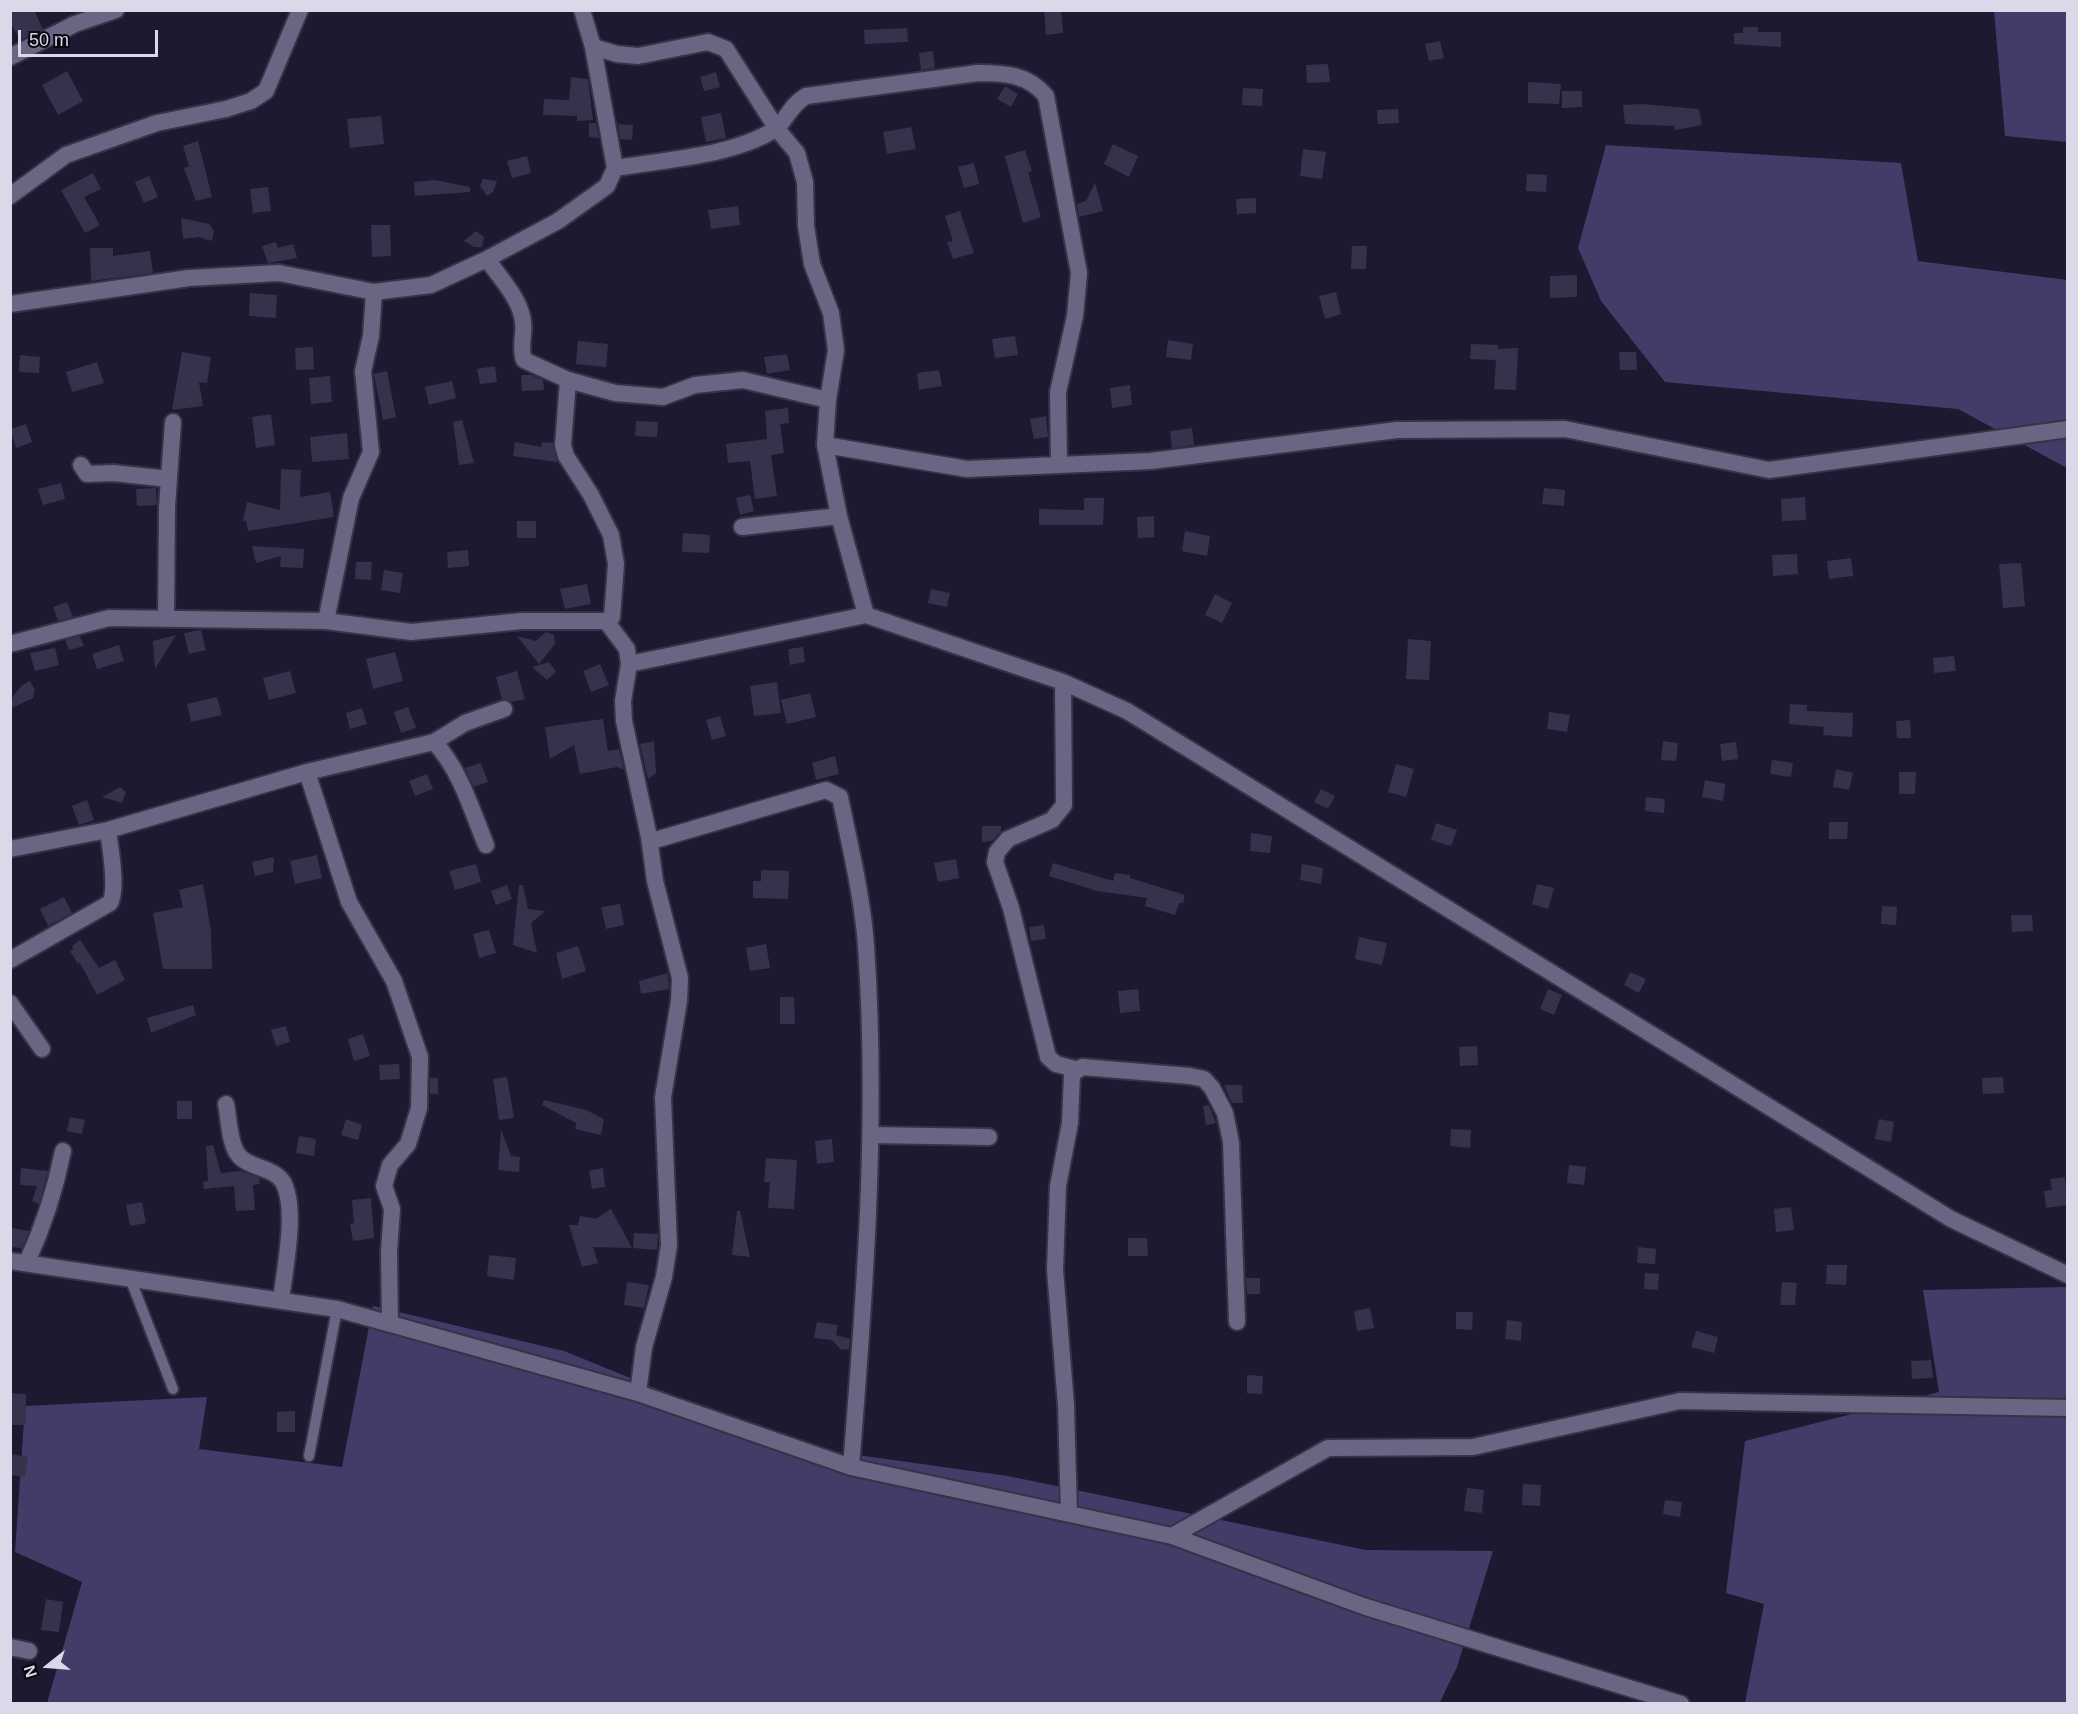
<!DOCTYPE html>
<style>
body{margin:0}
#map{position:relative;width:2078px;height:1714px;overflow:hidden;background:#1c1931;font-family:Arial,sans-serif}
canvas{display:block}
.frame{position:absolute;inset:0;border:12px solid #dad9e9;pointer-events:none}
.north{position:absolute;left:18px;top:1636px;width:60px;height:60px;-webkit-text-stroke:4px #070610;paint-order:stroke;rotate:253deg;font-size:16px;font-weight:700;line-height:24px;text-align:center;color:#dad9e9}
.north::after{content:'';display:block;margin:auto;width:21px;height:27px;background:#dad9e9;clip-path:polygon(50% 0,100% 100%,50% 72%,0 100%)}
.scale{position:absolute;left:18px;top:30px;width:140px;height:27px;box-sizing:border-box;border:3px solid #dad9e9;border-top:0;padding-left:8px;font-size:18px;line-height:21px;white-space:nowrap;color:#dad9e9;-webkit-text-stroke:4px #070610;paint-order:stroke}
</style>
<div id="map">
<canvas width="2078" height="1714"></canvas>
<div class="frame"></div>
<div class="north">N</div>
<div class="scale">50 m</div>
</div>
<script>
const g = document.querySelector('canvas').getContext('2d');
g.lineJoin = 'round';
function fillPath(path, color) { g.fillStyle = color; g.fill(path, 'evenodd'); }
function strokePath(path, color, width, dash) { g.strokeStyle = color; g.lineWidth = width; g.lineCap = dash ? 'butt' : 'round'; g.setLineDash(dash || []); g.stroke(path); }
fillPath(new Path2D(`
 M1994 11H2067V142L2005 136Z
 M1606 145 1901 163 1918 261 2067 280V468L1958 409 1665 382 1601 301 1578 248Z
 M2067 1287V1703H1745L1764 1604 1726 1593 1745 1441 1939 1392 1923 1290Z
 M373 1306 564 1351 800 1447 1008 1476 1366 1550 1493 1551 1457 1667 1439 1704 47 1703 82 1582 15 1552 25 1406 207 1397 199 1449 342 1467Z`), '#423c68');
fillPath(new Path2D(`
 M10 10H34L43 29 20 40 10 22Z
 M1044 10H1061L1063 33 1046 35Z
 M1743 27H1758V32H1781V47L1734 44V33H1743Z
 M907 28 908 42 865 44 864 30Z
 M1440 41 1444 58 1429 61 1425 44Z
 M933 51 935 68 921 70 919 53Z
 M1328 64 1330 82 1307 83 1306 65Z
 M67 71 83 101 58 115 42 85Z
 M716 72 720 87 704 91 700 77Z
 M571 77 588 79 593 120 577 121V116L543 115 544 99 569 100Z
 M1528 82 1561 84 1559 104 1528 103Z
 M1005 86 1018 94 1011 107 997 99Z
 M1243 88 1263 89 1262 106 1242 105Z
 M1562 91H1582V107L1562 108Z
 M1642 104 1699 109 1702 125 1675 130 1674 126 1625 124 1623 105Z
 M1398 109 1399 123 1378 124 1377 110Z
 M721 113 726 138 706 142 701 117Z
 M381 116 384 144 350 148 347 119Z
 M589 123H596L599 138 589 137Z
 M618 124 633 125 632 140 620 139Z
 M911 127 916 149 887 154 883 132Z
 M198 141 212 197 196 201 184 168 189 166 183 146Z
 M1113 144 1138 156 1129 177 1104 164Z
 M1303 149 1326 152 1322 179 1300 176Z
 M1025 150 1032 171 1028 172 1041 217 1023 223 1005 156Z
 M527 156 531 173 512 178 507 161Z
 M974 163 979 184 964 188 958 167Z
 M93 173 101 189 84 197 100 225 85 233 61 190Z
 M1527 174 1547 175 1546 192 1526 191Z
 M149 176 158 197 144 203 135 182Z
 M483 179 497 181 493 192 487 196 480 186Z
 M435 180 470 187V192L415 196 414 182Z
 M1095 183 1103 211 1079 217 1077 204 1086 201Z
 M268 187 271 211 253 213 250 189Z
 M1256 198V213L1237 214 1236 199Z
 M738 206 740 225 711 229 708 210Z
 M960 211 974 253 953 259 947 242 953 241 945 216Z
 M181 218 209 224 214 231 212 241 199 237 183 239Z
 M371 225H390L391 256 372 257Z
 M476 231 484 237 482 247H474L464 241Z
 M276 242 278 248 293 244 297 258 268 263 262 246Z
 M1352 246H1367L1366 269H1351Z
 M90 248H113V256L150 251 153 273 91 281Z
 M1577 275V297L1550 298V276Z
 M1336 292 1341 314 1325 319 1319 296Z
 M250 293 277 295 276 318 249 316Z
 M1015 336 1018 355 995 358 992 339Z
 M1168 340 1193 344 1191 360 1166 357Z
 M578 341 608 344 606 367 576 364Z
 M1471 344 1498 345V349L1518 348 1516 390 1494 389 1496 360 1470 359Z
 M313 347 314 369 296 370 295 348Z
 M182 352 211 357 207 383 199 382 203 406 172 410Z
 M1619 352H1636L1637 370H1620Z
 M787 354 790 370 767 374 764 357Z
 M20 355 40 357 39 373 19 372Z
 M97 362 104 383 72 392 66 372Z
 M495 366 497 382 480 384 477 369Z
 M939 370 942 386 919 390 917 373Z
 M387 371 396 417 383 420 374 374Z
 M521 375H531L543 380 544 390 522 391Z
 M330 376 332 402 311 404 309 378Z
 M452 381 456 398 429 405 425 387Z
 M1130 385 1132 405 1112 408 1110 388Z
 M788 408 789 423 780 424 784 453 771 455 777 496 755 499 750 461 728 463 726 444 767 439 765 411Z
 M271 414 275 445 256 448 252 417Z
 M1046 416 1048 437 1034 439 1030 419Z
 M462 420 474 463 459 465 453 422Z
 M636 421 658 422 657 437 635 436Z
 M26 424 32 442 16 448 10 429Z
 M1192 428 1194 445 1172 448 1170 431Z
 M347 433 349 459 312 462 310 437Z
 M515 442 541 447 542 442 553 443 557 462 513 456Z
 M281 469 301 470 300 497 330 492 334 517 248 531 246 521H243L247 502 280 510Z
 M61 483 65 499 43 505 38 489Z
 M156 488 157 505 137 506 136 489Z
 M1544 488 1565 490 1564 506 1542 504Z
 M750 495 754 511 740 515 736 498Z
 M1805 497 1806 520 1782 521 1781 499Z
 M1084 498H1104L1103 525H1039V509L1084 510Z
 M1154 516V537L1138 538 1137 517Z
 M517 521H536V538H517Z
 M1185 531 1210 536 1207 556 1182 551Z
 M683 533 710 535 709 553 682 552Z
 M252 546 304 549 303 568 280 567 281 556 256 563Z
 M468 550 469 566 448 568 447 552Z
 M1797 554 1798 574 1773 576 1772 555Z
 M1851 558 1853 576 1829 579 1827 561Z
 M356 562H372L371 580 355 579Z
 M2021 563 2025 606 2003 608 1999 564Z
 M384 570 403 573 400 593 381 590Z
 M587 584 591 604 565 609 560 589Z
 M931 589 950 593 947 607 928 603Z
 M1215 594 1232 603 1222 623 1205 615Z
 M67 602 73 617 58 621 53 607Z
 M201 630 206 650 189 654 184 633Z
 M546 632 554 635 555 644 539 664 517 636 536 641Z
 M176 635 155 669 153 641Z
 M80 636 84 646 69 650 65 640Z
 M1408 639 1431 641 1429 680 1406 679Z
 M119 645 124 661 97 669 92 654Z
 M803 647 805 662 790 665 788 649Z
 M55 648 59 665 35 671 30 653Z
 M395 652 403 681 373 689 366 659Z
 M1954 656 1956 671 1934 673 1933 658Z
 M549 662 556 672 547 680 532 667Z
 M600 664 609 685 591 692 583 671Z
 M290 671 296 693 269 700 263 678Z
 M517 671 525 699 512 702 502 699 496 677Z
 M30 681 35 690 33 698 10 709V701L21 686Z
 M777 682 781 713 754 716 750 686Z
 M810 693 816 717 787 724 781 700Z
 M217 697 222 715 191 722 187 704Z
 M1790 704 1807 705V711L1853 713 1852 737 1823 735 1824 727 1789 724Z
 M408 707 416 728 401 733 394 712Z
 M362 708 367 724 350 729 346 713Z
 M1549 712 1570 715 1567 732 1547 729Z
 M720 716 726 736 712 740 706 720Z
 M603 719 608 751 619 749 624 770 617 767 580 774 574 745 550 759 545 727Z
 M1910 720 1911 738H1897L1896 721Z
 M654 741 656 773 648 779 640 744Z
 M1663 741 1678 743 1676 761 1661 760Z
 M1736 742 1738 759 1722 761 1720 744Z
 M835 756 839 774 816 780 812 763Z
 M1772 760 1793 763 1791 777 1770 774Z
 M481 763 488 782 474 787 465 768Z
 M1396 764 1414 769 1406 797 1388 792Z
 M1836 769 1853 773 1849 790 1833 787Z
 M1899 772H1916L1915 794H1899Z
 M427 774 433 789 415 796 409 781Z
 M1705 780 1725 784 1723 801 1702 797Z
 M120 787 126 792 122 803 102 797Z
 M1321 789 1335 796 1328 809 1314 802Z
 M1646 797 1665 799 1664 813 1645 811Z
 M87 800 94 820 79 825 72 806Z
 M1829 822H1848L1847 839H1829Z
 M1436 823 1457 830 1451 846 1431 840Z
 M982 826H1001V831L992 841 982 842Z
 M1251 833 1272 836 1270 853 1250 851Z
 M317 855 322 878 295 884 290 861Z
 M274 857 273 872 255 876 252 862Z
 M956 859 959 878 938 882 934 863Z
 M1053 863 1113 881 1115 873 1130 875V878L1185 895 1183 903H1179L1175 915 1145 906 1147 898 1097 891 1049 876Z
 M476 864 481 882 455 890 449 871Z
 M1302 864 1323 868 1321 884 1300 880Z
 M761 870 789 871 788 899 753 898V881H761Z
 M203 884 211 931 212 969H163L153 913 183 907 179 890Z
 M1537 884 1554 888 1548 909 1532 904Z
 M507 885 512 899 496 905 491 891Z
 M519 885H523L528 909 545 911 531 923 537 953 513 945Z
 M64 897 72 913 48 926 40 909Z
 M620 904 624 925 606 929 601 907Z
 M1882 906 1897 907 1896 925 1881 924Z
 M2011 915H2032L2033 931 2012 932Z
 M1044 925 1046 939 1031 941 1029 927Z
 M489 930 496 953 479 958 473 934Z
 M1359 937 1387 943 1382 965 1355 959Z
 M80 940 99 968 115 960 125 980 97 995 80 963 78 964 70 951 73 949 72 946Z
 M766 944 770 968 750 971 746 948Z
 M578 946 586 971 562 979 556 953Z
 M1630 972 1646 979 1639 993 1624 985Z
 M668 973 669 989 641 994 639 981Z
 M1138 989 1140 1011 1120 1013 1118 991Z
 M1548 989 1562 995 1554 1015 1540 1009Z
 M780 997H794L795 1024H780Z
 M193 1005 196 1015 151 1033 147 1018Z
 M286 1026 290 1042 276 1046 271 1030Z
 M363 1034 370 1056 354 1061 348 1039Z
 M1477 1046 1478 1065 1460 1066 1459 1047Z
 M399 1064 400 1079 380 1080 379 1065Z
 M507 1077 514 1118 499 1120 493 1079Z
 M2003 1077 2004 1093 1983 1094 1982 1078Z
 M430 1078H438V1094H430Z
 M1224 1085H1242L1243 1103H1232Z
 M544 1100 586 1110 604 1119 601 1135 575 1129 576 1123 542 1105Z
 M177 1101H192V1119H177Z
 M1209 1105 1216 1123 1206 1125 1203 1106Z
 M70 1117 85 1120 82 1134 67 1131Z
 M346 1119 362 1125 358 1140 341 1135Z
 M1879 1119 1894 1122 1891 1142 1875 1139Z
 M1451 1129 1471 1130 1470 1148 1450 1146Z
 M501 1130 511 1156 520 1157 519 1172 498 1170Z
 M299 1136 316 1139 314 1156 296 1153Z
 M832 1139 834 1162 817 1164 815 1141Z
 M213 1145 221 1173 241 1171 259 1178 260 1184 253 1185 255 1210 236 1211 234 1186 204 1189 203 1182 208 1181 206 1146Z
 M766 1158 797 1160 794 1209 768 1208 770 1182H764Z
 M1569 1165 1586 1167 1584 1185 1567 1183Z
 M21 1168 48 1171 39 1204 32 1201 37 1186 20 1185Z
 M603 1168 605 1187 592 1189 589 1171Z
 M2065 1177 2067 1205 2046 1208 2044 1191 2052 1190 2050 1179Z
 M371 1198 374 1238 353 1241 350 1224 354 1223 352 1200Z
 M142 1202 146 1223 130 1226 126 1205Z
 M1791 1207 1794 1230 1776 1232 1774 1209Z
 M611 1209 632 1248 593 1247 598 1263 582 1267 569 1225H578L580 1216 596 1219Z
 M737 1211H740L750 1257 732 1255Z
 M12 1228 29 1231 22 1248 10 1247Z
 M634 1233 658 1234 657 1250 633 1248Z
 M1128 1238H1147L1148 1256H1128Z
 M1638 1247 1656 1249 1655 1264 1637 1263Z
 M489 1255 516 1258 514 1280 487 1276Z
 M1827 1265H1847L1846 1285 1826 1284Z
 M1645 1273 1659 1274 1658 1290 1644 1289Z
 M1246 1278H1260V1294H1247Z
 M627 1282 649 1285 644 1308 624 1305Z
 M1782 1282 1797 1283 1795 1305H1780Z
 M1370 1308 1374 1328 1357 1331 1354 1311Z
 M1456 1312H1473L1472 1330 1456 1329Z
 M1507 1320 1522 1322 1521 1341 1505 1339Z
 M817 1322 838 1325 836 1335 850 1339 849 1349 841 1350 832 1340 814 1338Z
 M1696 1331 1718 1337 1714 1353 1691 1347Z
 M1931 1360 1933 1378 1912 1379 1911 1361Z
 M1247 1375 1263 1376 1262 1394 1247 1393Z
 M10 1393 26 1394V1425H10Z
 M295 1411V1432H277V1412Z
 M10 1454 28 1457 25 1477 10 1475Z
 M1523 1484 1541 1485 1540 1506 1522 1505Z
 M1467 1488 1484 1490 1482 1513 1464 1511Z
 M1665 1500 1682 1502 1680 1517 1663 1514Z
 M46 1599 63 1602 59 1632 41 1630Z`), '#35334c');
const service = new Path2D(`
 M130 1278 173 1389
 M309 1456 337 1309`);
const minor = new Path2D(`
 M593 47 617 54 638 56 708 42 726 49 777 129 797 153 805 182 806 226 812 264 831 313 836 350 828 400 825 445
 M10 57 75 24 116 10
 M615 168C664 160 732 156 774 130 786 122 789 106 806 96L978 73C1004 73 1028 74 1046 96L1079 273 1075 316 1058 392 1059 465
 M10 196 66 155 157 123 226 109 251 101 266 91 300 10
 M487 259C499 277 521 299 523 322 525 335 519 346 524 360L568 380 615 393 663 397 695 385 743 380 828 400
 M10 304 189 278 279 273 374 292 431 285 487 259 558 221 607 186 615 168 593 47 582 10
 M81 465 87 474 113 473 169 479
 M742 527 839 516
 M866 615 839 516 825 445 967 469 1151 461 1397 430 1565 429 1769 470 2068 429
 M166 619 167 507 173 422
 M326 621 351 498 371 452 363 371 371 336 374 292
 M606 621 627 649 629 664 623 701 624 721 649 837 655 840 662 838 826 790 840 797C850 846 862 895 866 945 878 1120 865 1293 851 1467
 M10 644 109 618 326 621 411 632 522 621H606L612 617 616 564 611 535 591 495 566 456 563 445 568 380
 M629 664 866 615 1063 682 1127 711 1951 1219 2068 1275
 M1063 682 1064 805 1052 820 1008 839 997 852 995 862 1011 908 1048 1057 1056 1064 1075 1069
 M434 742 465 723 504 709
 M307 772 349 902 394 981 420 1057 419 1108 408 1144 390 1165 384 1186 392 1209 389 1252 390 1324
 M10 849 108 830 307 772 434 742C460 769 472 811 486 845
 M10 960 110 903C118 888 110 847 108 830
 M10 1003 42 1049
 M226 1104C229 1118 229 1141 237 1153 247 1169 273 1166 283 1182 298 1209 284 1271 281 1301
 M872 1135 989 1137
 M10 1261 337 1309 638 1393 851 1467 1172 1536 1366 1607 1681 1704
 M27 1262C44 1225 55 1191 63 1151
 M638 1393 644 1347 664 1277 669 1245 663 1097 679 1001 680 978 655 881 649 837
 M1069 1514 1066 1405 1055 1270 1058 1186 1070 1123 1072 1074 1082 1067 1190 1076 1204 1079 1212 1088 1225 1113 1231 1142 1237 1322
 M1172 1536 1328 1448 1473 1447 1680 1401 2068 1408
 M10 1647 29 1651`);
strokePath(service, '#353346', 14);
strokePath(minor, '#353346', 20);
strokePath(service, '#686682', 10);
strokePath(minor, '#686682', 16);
</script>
